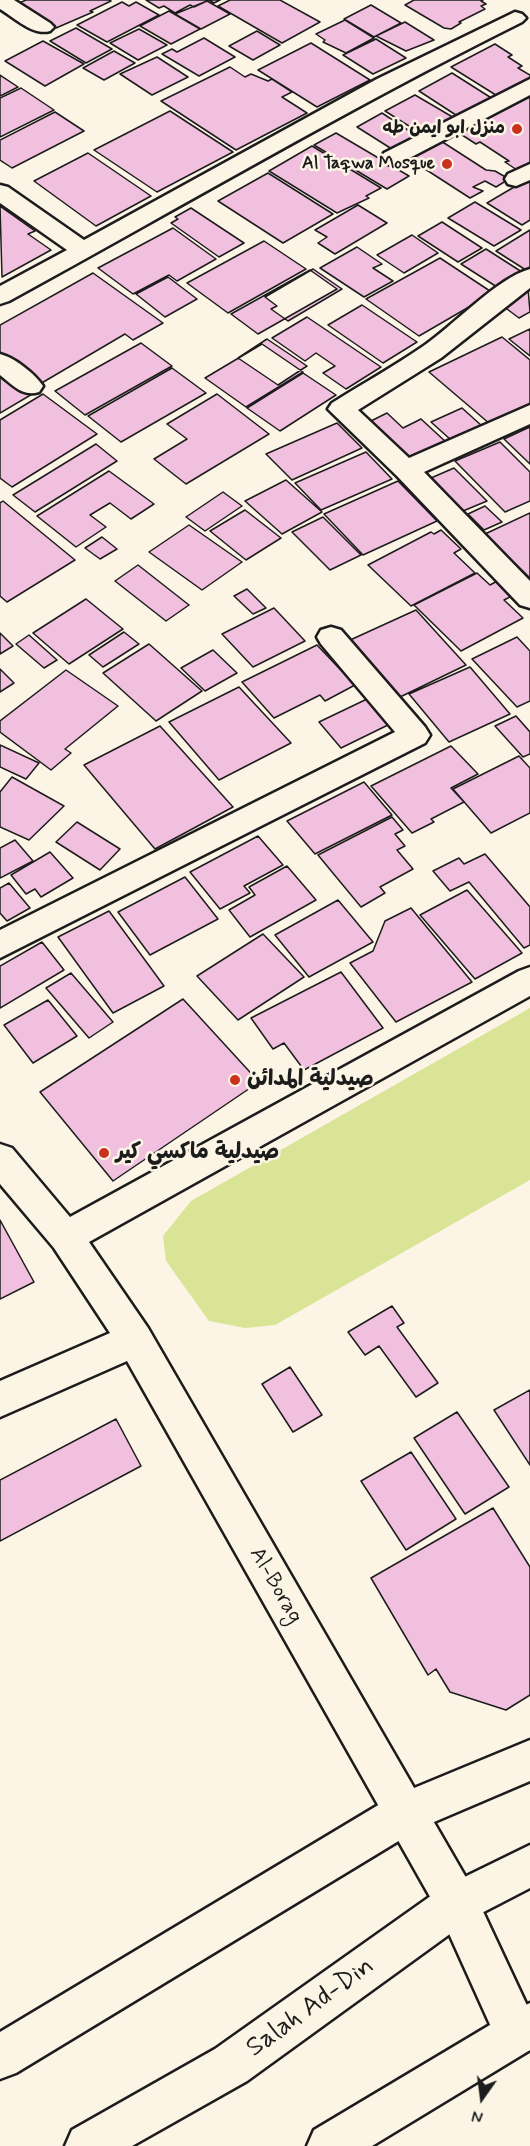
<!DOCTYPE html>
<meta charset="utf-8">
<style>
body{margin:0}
#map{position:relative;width:530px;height:2146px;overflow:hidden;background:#fcf5e5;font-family:Mynerve,sans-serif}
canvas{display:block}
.north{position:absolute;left:452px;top:2068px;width:60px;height:60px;-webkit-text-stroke:4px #fcf5e5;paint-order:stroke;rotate:194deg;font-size:16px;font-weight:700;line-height:24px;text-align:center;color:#1c1c1c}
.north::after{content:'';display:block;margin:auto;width:21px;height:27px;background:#1c1c1c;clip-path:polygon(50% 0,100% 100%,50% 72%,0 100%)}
</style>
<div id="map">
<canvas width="530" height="2146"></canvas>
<div class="north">N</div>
</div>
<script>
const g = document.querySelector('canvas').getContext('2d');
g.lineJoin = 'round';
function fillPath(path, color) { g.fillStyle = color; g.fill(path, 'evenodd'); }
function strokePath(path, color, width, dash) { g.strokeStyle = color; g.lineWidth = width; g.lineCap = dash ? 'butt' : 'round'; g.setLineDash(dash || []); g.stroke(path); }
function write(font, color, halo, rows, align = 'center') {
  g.font = font + ' Mynerve,"Playpen Sans Arabic",sans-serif'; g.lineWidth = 5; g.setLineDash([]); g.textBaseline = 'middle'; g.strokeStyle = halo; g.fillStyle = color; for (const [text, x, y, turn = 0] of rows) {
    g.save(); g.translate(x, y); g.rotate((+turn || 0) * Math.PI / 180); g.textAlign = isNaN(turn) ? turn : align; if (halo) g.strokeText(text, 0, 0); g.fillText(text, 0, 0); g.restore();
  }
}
fillPath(new Path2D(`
 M530 1008V1180L275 1325 245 1328 209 1321 166 1261 163 1236 191 1201Z`), '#d9e497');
const building = new Path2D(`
 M26 0H109L111 1 90 11 93 12 56 28 19 3Z
 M146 0H220L214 3 209 0 194 7 190 5 175 13 164 6 159 8Z
 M230 0H280L320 22 282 43 218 6Z
 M414 0H483L481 1 486 4 481 6 485 9 459 22 461 23 451 29 444 28 405 5Z
 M207 1 230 14 201 29 175 14Z
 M122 2 129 6 136 2 159 15 107 42 77 25Z
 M371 5 401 23 374 37 344 19Z
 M169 11 200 29 171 44 140 26Z
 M345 20 374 38 346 53 323 42 325 40 316 34Z
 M405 22 434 40 406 51 376 36Z
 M76 28 112 49 86 63 50 41Z
 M139 29 167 45 138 60 110 43Z
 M257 31 280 45 253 60 229 46Z
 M204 38 235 57 199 76 162 54 172 49 177 52Z
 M376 39 406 58 373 74 343 55Z
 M43 41 84 64 45 86 5 61Z
 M311 43 370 80 317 107 258 70Z
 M495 44 512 55 508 57 522 66 518 68 530 75V80L499 97 451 67Z
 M114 51 135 63 104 80 83 68Z
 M157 57 188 77 152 95 120 74Z
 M230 67 245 77 251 74 268 81 272 79 292 92 282 97 307 113 236 150 161 101Z
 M452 73 493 99 459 117 419 91Z
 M0 75 18 87 0 96Z
 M21 88 54 110 0 137V98Z
 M415 95 456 119 425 136 385 111Z
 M530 97V167L520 172 505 162 509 161 480 142 476 144 459 133Z
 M170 111 233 152 157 192 94 150Z
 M55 112 84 131 12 168 0 160V140Z
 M382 113 420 138 395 151 357 127Z
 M336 133 409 176 387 189 314 145Z
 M441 141 486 170 495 171 509 179 496 187 485 181 473 187 483 191 470 198 408 158Z
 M312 146 381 188 366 196 369 198 337 213 269 171Z
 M88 153 151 196 96 226 34 181Z
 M268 173 333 214 283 243 218 201Z
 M526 180 530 183V220L522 225 487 203Z
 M475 202 521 230 494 246 448 218Z
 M358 205 387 223 335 254 318 243 327 237 315 230Z
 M0 206 35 231 28 234 51 250 2 277Z
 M191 208 244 243 219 257 171 223 178 219 175 217Z
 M442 222 482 248 458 262 418 236Z
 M173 228 216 259 177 281 169 275 133 294 98 268Z
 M530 230V272H529L496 251Z
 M412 235 438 253 404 273 377 255Z
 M264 241 306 269 228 313 187 283Z
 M357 247 382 264 373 268 393 281 364 297 320 268Z
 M486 249 522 272 497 287 461 264Z
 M440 258 493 293 419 336 366 299Z
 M313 269 342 289 288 321 271 309 277 306 265 297Z
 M310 270 337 289 258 334 231 314Z
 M93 273 163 323 133 340 125 334 40 384 0 354V325Z
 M168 277 197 299 165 317 136 294Z
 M528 288 530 312 519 318 499 303Z
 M362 305 417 342 383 363 328 325Z
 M307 317 381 367 346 389 323 373 335 366 316 353 305 361 272 338Z
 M530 329V356L509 339Z
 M502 337 530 360V404L490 424 429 372Z
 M267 339 307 366 278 385 238 358Z
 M141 343 172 366 85 415 55 391Z
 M262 344 303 372 246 407 205 378Z
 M0 367 34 393 0 413Z
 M172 368 206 393 121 442 88 416Z
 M303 373 336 395 280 431 247 408Z
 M43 394 97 434 12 487 0 478V420Z
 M217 394 269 434 186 484 154 459 187 439 167 424Z
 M462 408 482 426 451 440 431 422Z
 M387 413 403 428 421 419 447 443 410 460 369 422Z
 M337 423 362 448 292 480 266 454Z
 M530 427V464L504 439Z
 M500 442 530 472V501L505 512 455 461Z
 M96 444 117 461 35 512 13 495Z
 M366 452 392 479 321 510 295 483Z
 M454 468 487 501 463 511 431 478Z
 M109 471 154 504 131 519 110 503 90 515 106 527 76 547 37 516Z
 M286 480 322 512 282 534 245 501Z
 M398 481 437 521 363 555 324 514Z
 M223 492 242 506 205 531 186 517Z
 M3 501 75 560 7 602 0 596V503Z
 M485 506 502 522 484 530 468 514Z
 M245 510 281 538 246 560 210 531Z
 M530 513V578L485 534Z
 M323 517 361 555 330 570 292 532Z
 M189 525 242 562 202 590 149 552Z
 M441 530 461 549 454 553 475 573 411 606 368 565 431 532 434 534Z
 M102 537 117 549 100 559 85 548Z
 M138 565 189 605 166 621 115 581Z
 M477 573 490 585 499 580 514 595 504 600 523 618 461 651 414 605Z
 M247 589 266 608 253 614 234 596Z
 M86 599 123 629 69 664 33 633Z
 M274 608 305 641 253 667 222 634Z
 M416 610 466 665 398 698 348 641Z
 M124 632 139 644 103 667 89 655Z
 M0 633 13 646 0 654Z
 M29 635 57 660 44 668 16 644Z
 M517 637 530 651V701L517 707 472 659Z
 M149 644 202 691 156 721 103 673Z
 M317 645 355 685 325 701 320 695 274 718 242 682Z
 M213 650 237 673 205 691 181 668Z
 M470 667 510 714 449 742 409 694Z
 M0 669 14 683 0 692Z
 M66 670 118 706 65 749 71 753 51 770 0 732V721Z
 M239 687 291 743 219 780 169 722Z
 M367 699 390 724 341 748 319 722Z
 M516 716 530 732V754L523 757 495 726Z
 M160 726 233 807 155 849 84 765Z
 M0 745 39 763 26 779 0 767Z
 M451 746 478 774 451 788 464 802 431 819 434 822 412 833 371 786Z
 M519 756 530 768V813L491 833 453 789Z
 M12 777 64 806 29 840 0 827V792Z
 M364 782 392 815 315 854 287 821Z
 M392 817 403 830 395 834 405 846 397 850 413 869 380 887 385 893 361 907 318 855Z
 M77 822 120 849 100 870 56 842Z
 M258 836 283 865 244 886 250 893 220 909 190 872Z
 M15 840 33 861 0 878V848Z
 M50 852 73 878 41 897 35 889 26 894 11 875Z
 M485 854 530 907V945L524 948 469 882 450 891 433 871 459 858 464 864Z
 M287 866 316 900 250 937 229 910 255 895 249 887Z
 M185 877 218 919 150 955 118 912Z
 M9 883 30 908 7 921 0 913V888Z
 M467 890 522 953 475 979 420 915Z
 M338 900 373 942 309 977 275 935Z
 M411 908 472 982 396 1022 350 963 373 951 385 921Z
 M109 911 164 986 113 1013 58 937Z
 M263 934 304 977 238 1020 197 976Z
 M42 942 64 970 0 1008V966Z
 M341 972 383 1028 304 1070 284 1043 273 1049 251 1018Z
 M71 973 113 1022 89 1038 46 988Z
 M183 999 259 1082 113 1181 40 1092Z
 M48 1000 77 1036 33 1063 4 1025Z
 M0 1220 34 1282 0 1299Z
 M392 1306 404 1323 397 1327 438 1383 416 1397 379 1346 365 1355 348 1332Z
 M290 1367 322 1415 293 1432 262 1384Z
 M530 1390V1465L494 1410Z
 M457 1412 509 1487 465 1514 414 1438Z
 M116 1419 141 1466 0 1541V1480Z
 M411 1452 456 1519 406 1550 361 1481Z
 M493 1508 530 1567V1695L506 1710 450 1692 436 1669 428 1675 371 1578Z`);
fillPath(building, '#f2c0df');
strokePath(building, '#1c1c1c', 1.5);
const minor = new Path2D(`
 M0 0H14L50 23 54 27 50 31C33 36 15 18 0 9Z
 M515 12 522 14 526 18 522 22C347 109 179 208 9 301L0 304V286L67 250 0 203V185L8 187 84 240 377 79Z
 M530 79V95L400 163 392 165 384 163 381 158 384 153Z
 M530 164V180L516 186 508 184 505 179 508 174Z
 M530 269V288L441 358 358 410 409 458 530 405V424L424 472 530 581V608L520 605 397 476 328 409 332 403C362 384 393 367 422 347 452 327 497 278 530 269Z
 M0 354C15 358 34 373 43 386L39 392C22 397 13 385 0 375Z
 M331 627 341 630 425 727 430 735 425 743 0 958V930L395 732 321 644 317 637 321 630Z
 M530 967V996L89 1242 148 1328 472 1888 530 2012V2050L517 2055 501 2049 442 1918 127 1361 0 1417V1381L110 1333 54 1248 0 1184V1144L12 1148 70 1217 519 971Z`);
const major = new Path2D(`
 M530 1740V1781L420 1828 16 2073 0 2079V2032L390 1798Z`);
const highway = new Path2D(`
 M530 1845V1888L472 1918 247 2081 132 2146H65L72 2130 215 2049 442 1888Z
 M530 2003V2050L372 2146H307L314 2130 515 2010Z`);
strokePath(minor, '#1c1c1c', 5);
strokePath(major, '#1c1c1c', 5);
strokePath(highway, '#1c1c1c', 5);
fillPath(minor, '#fcf5e5');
fillPath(major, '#fcf5e5');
fillPath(highway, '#fcf5e5');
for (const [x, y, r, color] of [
 [517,129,6,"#c8321e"],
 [447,164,6,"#c8321e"],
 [235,1080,6,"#c8321e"],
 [104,1153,6,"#c8321e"]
]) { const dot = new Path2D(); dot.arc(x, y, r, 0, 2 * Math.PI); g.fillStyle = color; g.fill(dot); strokePath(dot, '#fcf5e5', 2); }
write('bold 18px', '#1c1c1c', '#fcf5e5', [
 ["منزل ابو ايمن طه",505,129],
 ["Al Taqwa Mosque",435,164]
], 'right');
write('bold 22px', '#1c1c1c', '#fcf5e5', [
 ["صيدلية المدائن",247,1080],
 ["صيدلية ماكسي كير",116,1153]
], 'left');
write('22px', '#1c1c1c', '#fcf5e5', [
 ["Al-Borag",275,1586,60]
]);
write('27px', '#1c1c1c', '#fcf5e5', [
 ["Salah Ad-Din",311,2008,-36]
]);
</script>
